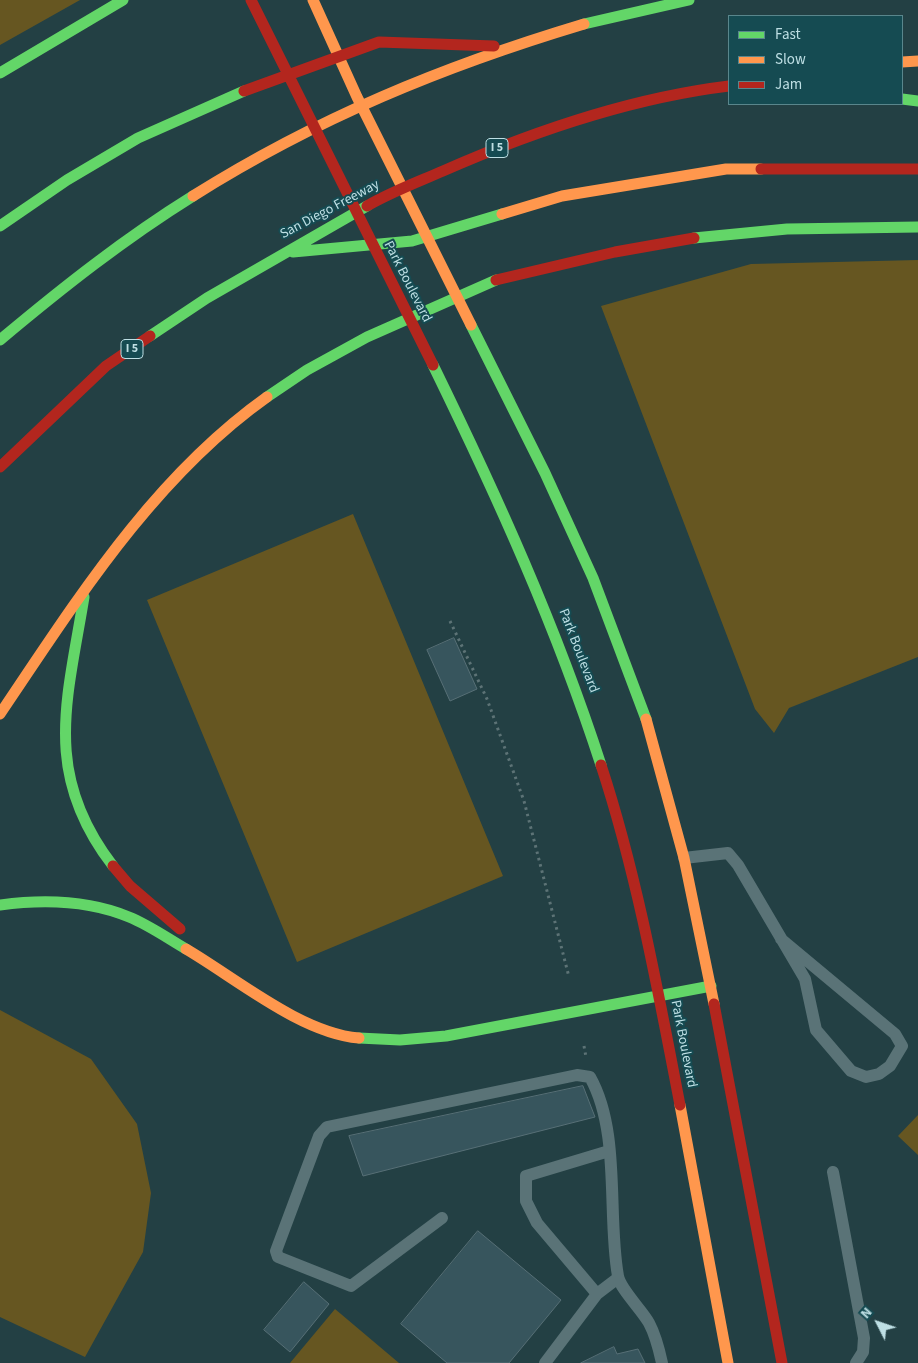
<!DOCTYPE html>
<style>
body{margin:0}
#map{position:relative;width:918px;height:1363px;overflow:hidden;background:#234044;font-family:"Source Sans 3",sans-serif}
canvas{display:block}
.legend{position:absolute;left:728px;top:15px;width:175px;height:90px;box-sizing:border-box;background:#154b52;border:1px solid #59868c;margin:0;padding:6px 9px;list-style:none;font-size:15px;color:#bedfe4}
.legend li{display:flex;align-items:center;gap:10px;height:25px}
.legend b{width:25px;border:1px solid #59868c}
.north{position:absolute;left:853px;top:1298px;width:50px;height:50px;-webkit-text-stroke:4px #154b52;paint-order:stroke;rotate:311deg;font-size:14px;font-weight:700;line-height:20px;text-align:center;color:#bedfe4}
.north::after{content:'';display:block;margin:auto;width:18px;height:22px;background:#bedfe4;clip-path:polygon(50% 0,100% 100%,50% 72%,0 100%)}
</style>
<div id="map">
<canvas width="918" height="1363"></canvas>
<ul class="legend">
<li><b style="height:6px;background:#63d668"></b>Fast</li>
<li><b style="height:6px;background:#ff974d"></b>Slow</li>
<li><b style="height:6px;background:#b3261e"></b>Jam</li>
</ul>
<div class="north">N</div>
</div>
<script>
const g = document.querySelector('canvas').getContext('2d');
g.lineJoin = 'round';
function fillPath(path, color) { g.fillStyle = color; g.fill(path, 'evenodd'); }
function strokePath(path, color, width, dash) { g.strokeStyle = color; g.lineWidth = width; g.lineCap = dash ? 'butt' : 'round'; g.setLineDash(dash || []); g.stroke(path); }
function write(font, color, halo, rows, align = 'center') {
  g.font = font + ' "Source Sans 3",sans-serif'; g.lineWidth = 4; g.setLineDash([]); g.textBaseline = 'middle'; g.strokeStyle = halo; g.fillStyle = color; for (const [text, x, y, turn = 0] of rows) {
    g.save(); g.translate(x, y); g.rotate((+turn || 0) * Math.PI / 180); g.textAlign = isNaN(turn) ? turn : align; if (halo) g.strokeText(text, 0, 0); g.fillText(text, 0, 0); g.restore();
  }
}
fillPath(new Path2D(`
 M0 0H80L0 45Z
 M918 260V657L789 708 774 733 755 709 601 306 751 264Z
 M353 514 503 876 297 962 147 600Z
 M0 1010 91 1059 137 1124 151 1193 143 1252 85 1357 0 1317Z
 M918 1115V1155L898 1136Z
 M335 1309 399 1363H290Z`), '#665621');
const building = new Path2D(`
 M454 638 477 689 450 701 427 650Z
 M583 1086 595 1117 363 1176 349 1136Z
 M478 1231 561 1300 509 1363H447L401 1324Z
 M304 1282 329 1304 290 1352 264 1330Z
 M614 1347 617 1354 638 1349 645 1363H581Z`);
fillPath(building, '#37555d');
strokePath(building, '#576f76', 1);
strokePath(new Path2D(`
 M450 621 487 699 524 801 569 977
 M584 1046 586 1057`), '#5d7376', 3, [2.5, 4]);
strokePath(new Path2D(`
 M684 858 728 853 738 865 805 979 816 1030 851 1071 866 1077 879 1074 890 1066 902 1046 895 1034 781 939
 M833 1172 864 1338 863 1352 856 1363
 M442 1218 351 1286 278 1257 276 1251 319 1136 327 1127 577 1075 590 1077C621 1132 607 1215 618 1276 620 1289 642 1310 649 1323 656 1336 659 1349 662 1363
 M597 1294 537 1223 526 1201V1176L609 1151
 M545 1363 597 1294 618 1278`), '#5a7377', 12);
strokePath(new Path2D(`
 M584 24 689 0
 M0 73 123 0
 M902 99 918 101
 M0 226 67 180 138 138 244 91
 M694 238 787 229 918 227
 M293 252 412 241 502 214
 M471 325 545 473 593 578 646 719
 M150 336 207 298 367 206
 M0 340C62 288 124 239 193 196
 M433 365C497 496 556 626 601 765
 M267 397 307 370 367 337 496 280
 M84 597C67 701 42 774 113 866
 M0 905C44 899 88 900 129 917 149 925 167 938 186 949
 M359 1038 400 1040 446 1036 711 986`), '#63d668', 11);
strokePath(new Path2D(`
 M313 0 357 97 471 325
 M902 62 918 61
 M193 196C317 118 444 66 584 24
 M502 214 562 196 726 169H761
 M0 714C77 600 153 478 267 397
 M646 719 684 858 714 1004
 M186 949C237 979 301 1033 359 1038
 M680 1105 728 1363`), '#ff974d', 11);
strokePath(new Path2D(`
 M251 0 433 365
 M244 91 379 42 494 46
 M761 169H918
 M367 206C391 192 418 182 443 171 534 131 630 98 729 86
 M496 280 615 252 694 238
 M0 467 106 366 150 336
 M601 765C637 875 658 991 680 1105
 M113 866 130 886 180 929
 M714 1004 782 1363`), '#b3261e', 11);
for (const [x, y, w] of [
 [497,148,22],
 [132,349,22]
]) { const box = new Path2D(); box.roundRect(x - w / 2, y - 9.5, w, 19, 4); g.fillStyle = '#154b52'; g.fill(box); strokePath(box, '#bedfe4', 1); }
write('bold 12px', '#bedfe4', null, [
 ["I 5",497,148],
 ["I 5",132,349]
]);
write('14px', '#bedfe4', '#154b52', [
 ["San Diego Freeway",330,210,-28],
 ["Park Boulevard",407,282,63],
 ["Park Boulevard",578,651,69],
 ["Park Boulevard",683,1044,79]
]);
</script>
